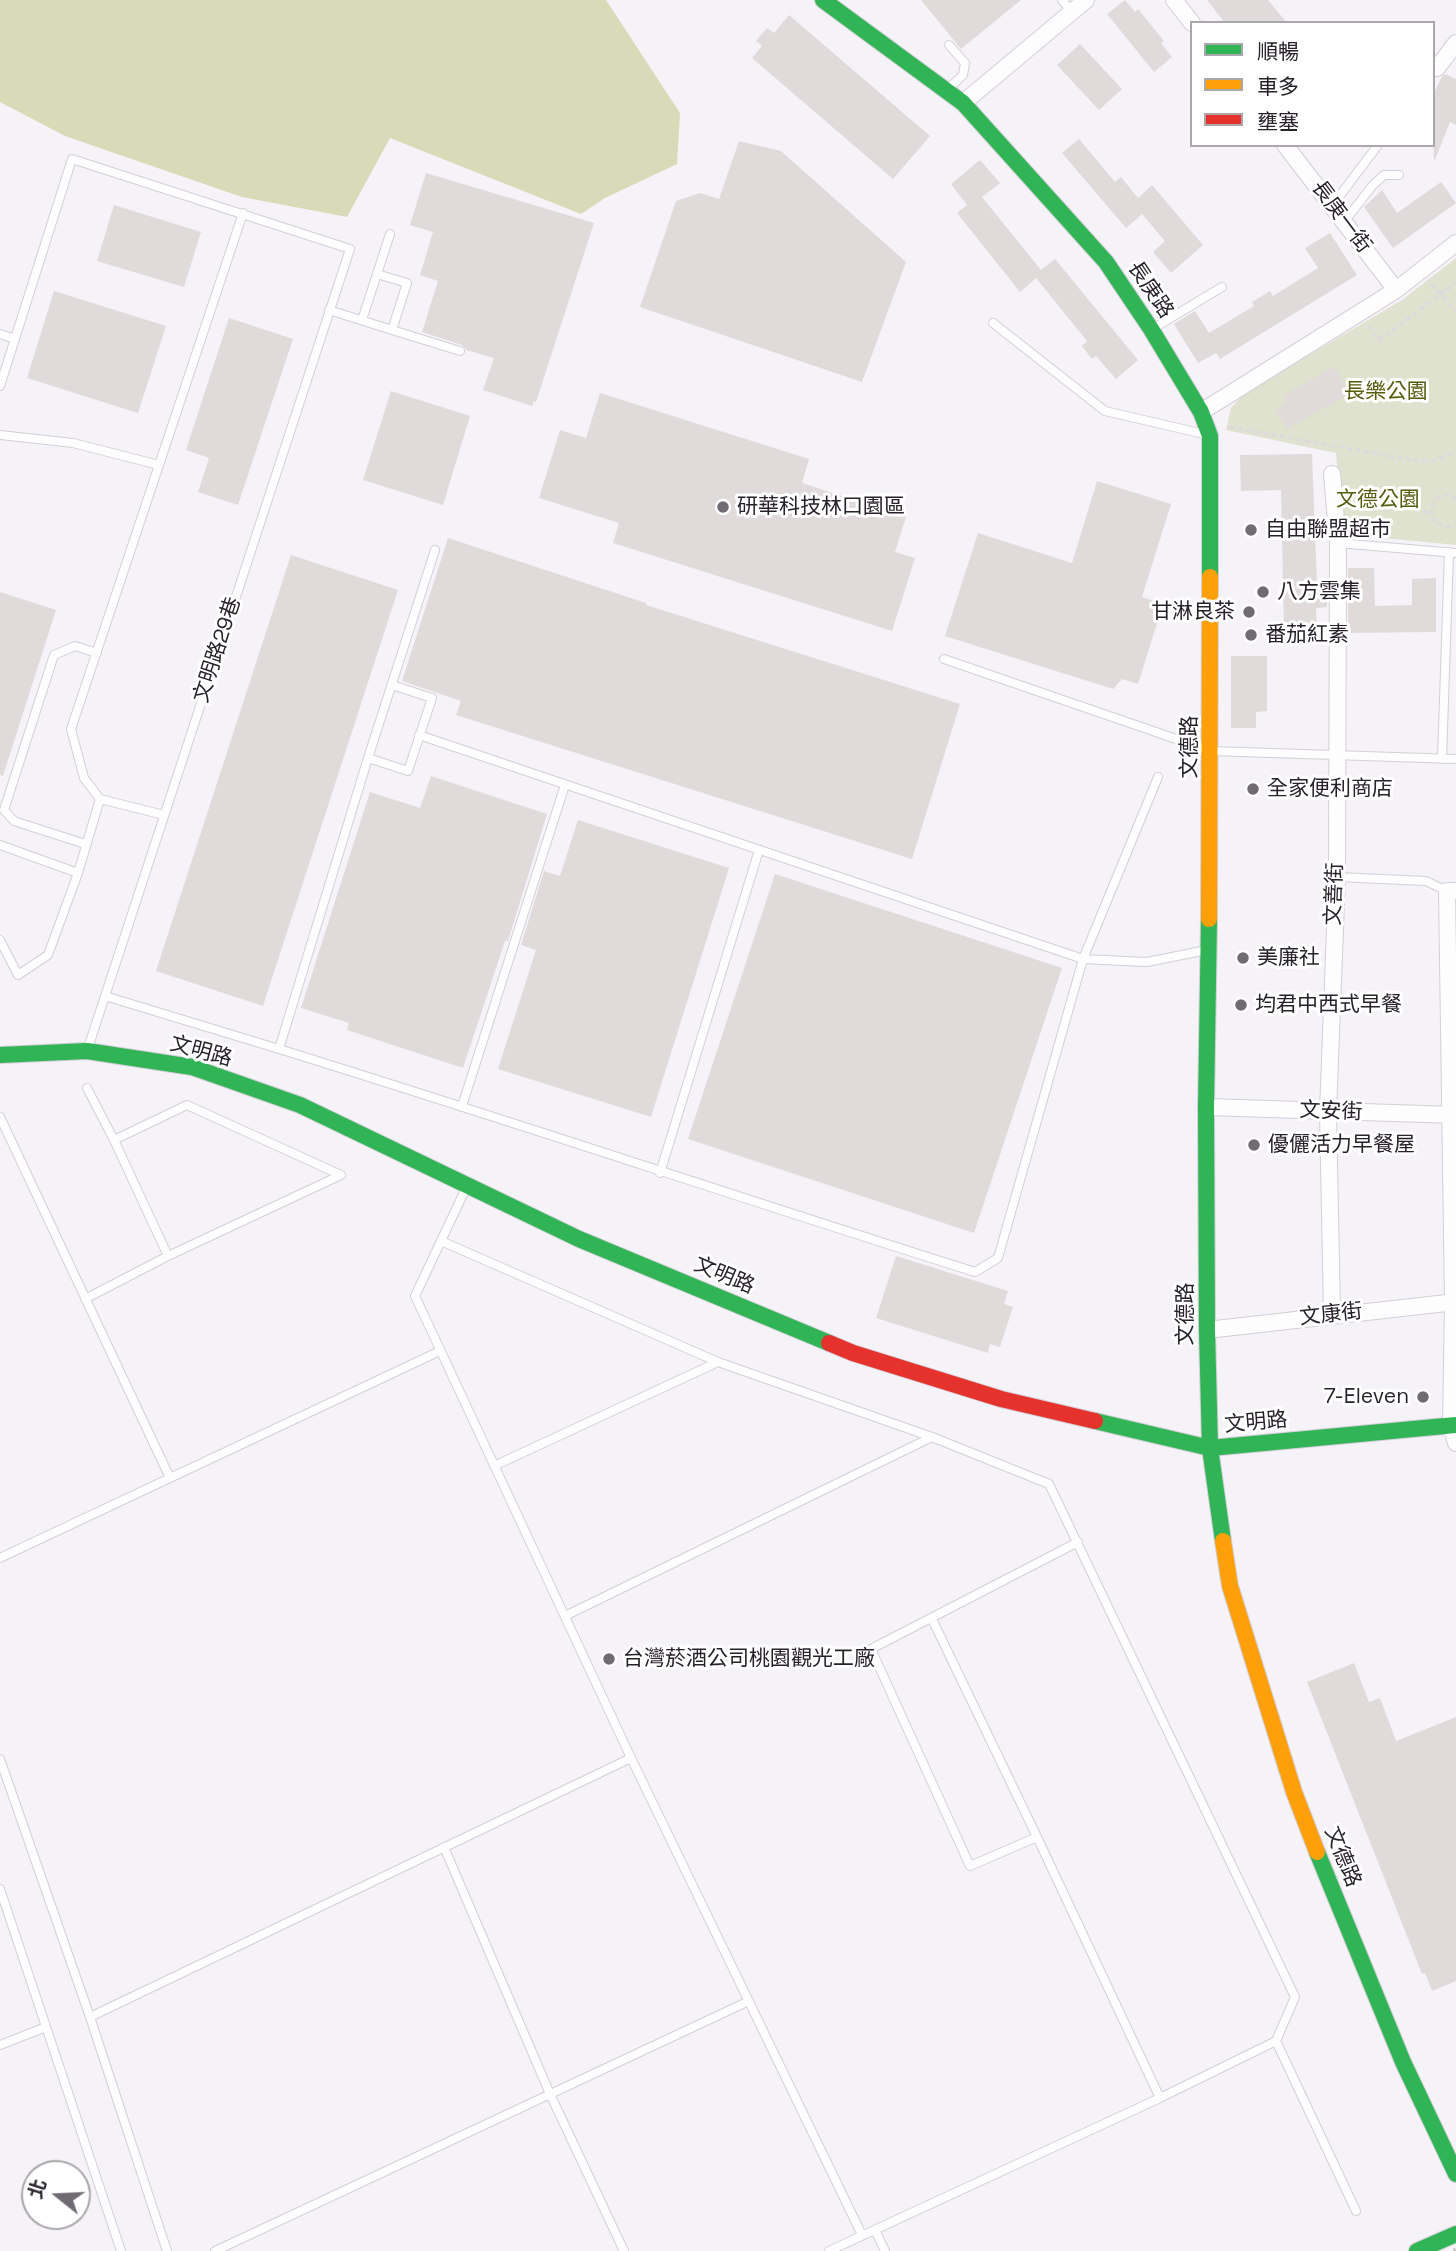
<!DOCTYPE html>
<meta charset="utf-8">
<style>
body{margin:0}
#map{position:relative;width:1456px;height:2251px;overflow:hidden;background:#f5f2f8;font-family:"Space Grotesk","Noto Sans TC",sans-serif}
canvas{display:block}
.legend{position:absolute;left:1190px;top:21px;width:245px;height:126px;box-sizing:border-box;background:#fff;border:2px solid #a9a7aa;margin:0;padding:9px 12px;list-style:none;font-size:21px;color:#27222a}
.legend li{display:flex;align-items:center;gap:14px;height:35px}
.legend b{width:35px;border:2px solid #a9a7aa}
.north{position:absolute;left:21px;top:2160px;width:70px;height:70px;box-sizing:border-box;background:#fff;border:2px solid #a9a7aa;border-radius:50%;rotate:288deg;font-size:19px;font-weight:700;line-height:28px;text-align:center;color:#27222a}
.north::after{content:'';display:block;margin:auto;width:24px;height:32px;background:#6f6b72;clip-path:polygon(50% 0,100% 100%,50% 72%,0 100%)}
</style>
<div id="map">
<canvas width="1456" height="2251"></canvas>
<ul class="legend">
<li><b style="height:9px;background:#30b455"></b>順暢</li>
<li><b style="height:9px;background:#ff9f0a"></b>車多</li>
<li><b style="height:9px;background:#e5322d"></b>壅塞</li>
</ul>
<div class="north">北</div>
</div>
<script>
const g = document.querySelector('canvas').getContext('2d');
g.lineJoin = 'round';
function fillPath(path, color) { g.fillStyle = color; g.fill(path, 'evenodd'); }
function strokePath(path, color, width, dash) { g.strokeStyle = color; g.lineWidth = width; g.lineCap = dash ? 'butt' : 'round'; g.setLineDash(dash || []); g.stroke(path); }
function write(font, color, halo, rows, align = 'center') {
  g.font = font + ' "Space Grotesk","Noto Sans TC",sans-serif'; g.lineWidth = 6; g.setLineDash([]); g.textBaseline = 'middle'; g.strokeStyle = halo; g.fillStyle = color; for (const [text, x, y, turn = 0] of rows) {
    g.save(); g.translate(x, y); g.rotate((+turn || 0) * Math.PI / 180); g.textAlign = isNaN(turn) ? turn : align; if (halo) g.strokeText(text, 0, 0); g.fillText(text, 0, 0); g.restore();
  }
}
fillPath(new Path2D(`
 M1456 258V545L1343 534 1336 453 1226 430 1231 408 1245 393 1402 300Z`), '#dee2ce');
fillPath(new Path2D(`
 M0 0H606L680 113 677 164 605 198 581 214 390 138 347 217 242 197 65 136 0 102Z`), '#d7dbb8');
fillPath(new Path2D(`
 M921 0H1021L961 49Z
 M1125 0 1135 12 1138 9 1164 41 1161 43 1172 57 1154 72 1107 14Z
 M1207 0H1268L1287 23H1225Z
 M789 15 930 136 893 179 752 58 762 46 756 41 767 28 774 33Z
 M1080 44 1122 89 1099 110 1057 65Z
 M1445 74 1456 79V125L1450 122 1434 162 1433 96 1441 78Z
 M1079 139 1115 182 1121 177 1138 198 1152 185 1203 245 1171 273 1153 252 1165 241 1142 214 1126 228 1062 153Z
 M739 141 781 151 906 262 862 382 640 307 676 201 700 193 719 199Z
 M980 160 1000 183 982 197 1041 270 1055 259 1138 360 1116 379 1096 356 1092 359 1082 346 1087 341 1036 278 1020 292 957 213 967 205 951 184Z
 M426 173 594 223 536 402 534 401 532 406 483 390 494 358 466 350 462 345 422 332 438 281 420 275 433 232 410 225Z
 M1441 182 1456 203 1393 248 1364 207 1382 190 1397 213Z
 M114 205 201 232 184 287 97 261Z
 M1330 233 1357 275 1220 359 1216 353 1198 363 1174 324 1195 311 1209 333 1254 306 1252 302 1270 291 1273 296 1318 268 1305 248Z
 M54 291 166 326 138 413 27 378Z
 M229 318 293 339 238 505 198 492 209 458 186 450Z
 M1334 367 1349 394 1287 429 1276 410 1287 403 1283 396Z
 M391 391 470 416 443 505 363 480Z
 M600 393 809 459 802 483 906 517 895 552 915 558 892 631 613 543 619 523 539 498 560 430 586 438Z
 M1312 454 1317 585 1327 584V607L1316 608 1317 630 1284 631 1281 490 1241 491 1240 455Z
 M1097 481 1171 504 1142 597 1163 604 1138 684 1122 679 1113 689 945 636 978 533 1072 563Z
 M448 538 646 603V605L960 704 912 859 456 715 461 701 402 681Z
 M291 555 398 590 263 1006 156 971Z
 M1348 568H1374L1375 606 1412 605V579L1436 578V632L1348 633Z
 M0 592 56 610 3 776 0 775Z
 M1231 656H1267V711L1256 712V728H1231Z
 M431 776 547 814 508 941H505L463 1068 347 1030 349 1023 301 1008 370 792 420 808Z
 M578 820 729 868 651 1117 498 1069 536 950 521 945 544 871 560 876Z
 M775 874 1062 968 974 1233 688 1139Z
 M896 1256 1008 1291 1004 1304 1013 1307 1000 1347 990 1344 988 1353 876 1318Z
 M1354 1663 1369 1702 1380 1698 1396 1741 1456 1717V1981L1432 1991 1425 1973 1422 1974 1307 1682Z`), '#e0dada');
const lane = new Path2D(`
 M1062 0 1072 12
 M949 88 963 75 965 63 949 45
 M1332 206 1378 145
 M1344 222 1373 185 1384 175H1399
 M377 274 390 234
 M329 310 392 330 407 283 377 274 362 320
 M993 323 1105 411 1204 434
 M1154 328 1222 287
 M392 330 460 351
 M0 334 15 339
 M0 386 72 159 350 249 88 1048
 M0 435 73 443 159 465
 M1338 543 1456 553
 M944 659 1211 751 1456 759
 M392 685 432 698 408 771 368 758 435 550
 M419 735 1083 959 1147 962 1207 950
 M1442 759 1449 552
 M100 799 164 815
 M85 844 14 821 4 810 54 655 75 646 97 653
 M0 845 78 873 100 799 84 778 71 729 243 213
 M1337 877 1426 881 1447 891
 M0 940 18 975 48 955 78 873
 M105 996 279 1049 368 758
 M279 1049C512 1121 743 1199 975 1272L998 1258 1083 959 1158 777
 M87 1088 114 1140
 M462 1106 565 785
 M0 1117 170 1478
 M660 1173 759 850
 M466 1188 415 1296 631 1758 862 2235
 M441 1241 718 1362 932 1437 1049 1484 1295 1997 1276 2041 1160 2098 829 2251
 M85 1299 168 1256 341 1175 187 1105 114 1140 168 1256
 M494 1466 718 1362
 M1078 1542 871 1649 970 1866 1037 1837 1160 2098
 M0 1558 440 1351
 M565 1616 932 1437
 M932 1619 1037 1837
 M0 1759 90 2017 167 2251
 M444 1847 550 2094 624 2251
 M0 1889 121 2251
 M90 2017 631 1758
 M1276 2041 1356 2211
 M0 2045 46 2027
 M875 2230 885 2251
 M215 2251 749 2001`);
const street = new Path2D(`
 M1174 0 1192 23
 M1437 68 1456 43
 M963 103 1086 0
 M1285 145 1396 290
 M1201 412 1396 290 1456 243
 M1456 891H1447L1453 1302 1451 1426 1456 1443
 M1206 1107 1456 1115
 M1332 1314 1328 1112 1337 877 1338 543 1332 474
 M1207 1330 1456 1302`);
const fast = new Path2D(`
 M823 0 963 103 1106 262 1151 329 1201 412 1210 436V577
 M1209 919 1206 1107 1207 1330 1210 1448 1223 1541
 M0 1055 87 1051 192 1067 300 1105 579 1239 829 1343
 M1095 1421 1210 1448 1456 1425
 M1317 1852 1403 2062 1456 2174
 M1417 2251 1456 2234`);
const slow = new Path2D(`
 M1209 919 1210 577
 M1223 1541 1230 1586 1294 1792 1317 1852`);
const jam = new Path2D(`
 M829 1343 853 1353 1001 1399 1095 1421`);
strokePath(lane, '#d3cfd7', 10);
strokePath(street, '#d3cfd7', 18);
strokePath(fast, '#d3cfd7', 18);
strokePath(slow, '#d3cfd7', 18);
strokePath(jam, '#d3cfd7', 18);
strokePath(new Path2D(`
 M1432 284 1456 311
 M1369 326 1379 340 1456 283
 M1230 427 1418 461H1433L1456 451
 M1350 491C1361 492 1369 497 1380 498 1396 499 1404 484 1418 499 1419 508 1421 512 1430 514
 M1456 498 1448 495 1438 497 1430 509 1436 523 1446 527 1456 524`), '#dcdadd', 3.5, [5, 3.5]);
strokePath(lane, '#fefdfe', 8);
strokePath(street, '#fefdfe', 16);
strokePath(fast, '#30b455', 16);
strokePath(slow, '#ff9f0a', 16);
strokePath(jam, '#e5322d', 16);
strokePath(new Path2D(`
 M1454 2251 1456 2250`), '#c2c1c3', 5, [12, 12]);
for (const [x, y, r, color] of [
 [723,507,7,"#6f6b72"],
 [1251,530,7,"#6f6b72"],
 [1263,592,7,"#6f6b72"],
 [1249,612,7,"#6f6b72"],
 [1251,635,7,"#6f6b72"],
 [1253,789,7,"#6f6b72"],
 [1243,958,7,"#6f6b72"],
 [1241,1005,7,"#6f6b72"],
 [1254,1145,7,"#6f6b72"],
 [1423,1397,7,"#6f6b72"],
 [609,1659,7,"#6f6b72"]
]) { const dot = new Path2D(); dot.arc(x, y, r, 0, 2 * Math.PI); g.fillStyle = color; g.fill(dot); strokePath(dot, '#fff', 2.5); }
write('21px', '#27222a', '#fff', [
 ["長庚一街",1341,217,53],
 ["長庚路",1150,290,56],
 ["文明路29巷",218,650,-72],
 ["文德路",1190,747,-90],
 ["文善街",1335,894,-88],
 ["文明路",201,1052,15],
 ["文安街",1331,1112,2],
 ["文明路",724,1276,23],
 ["文德路",1186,1314,-90],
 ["文康街",1331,1315,-6],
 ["文明路",1256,1423,-5],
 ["文德路",1342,1857,68]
]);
write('21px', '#555d0e', '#fff', [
 ["長樂公園",1386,392],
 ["文德公園",1378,500]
]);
write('21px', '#27222a', '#fff', [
 ["研華科技林口園區",737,507],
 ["自由聯盟超市",1265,530],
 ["八方雲集",1277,592],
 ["甘淋良茶",1235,612,"right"],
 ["番茄紅素",1265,635],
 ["全家便利商店",1267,789],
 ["美廉社",1257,958],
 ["均君中西式早餐",1255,1005],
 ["優儷活力早餐屋",1268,1145],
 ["7-Eleven",1409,1397,"right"],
 ["台灣菸酒公司桃園觀光工廠",623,1659]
], 'left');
</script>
